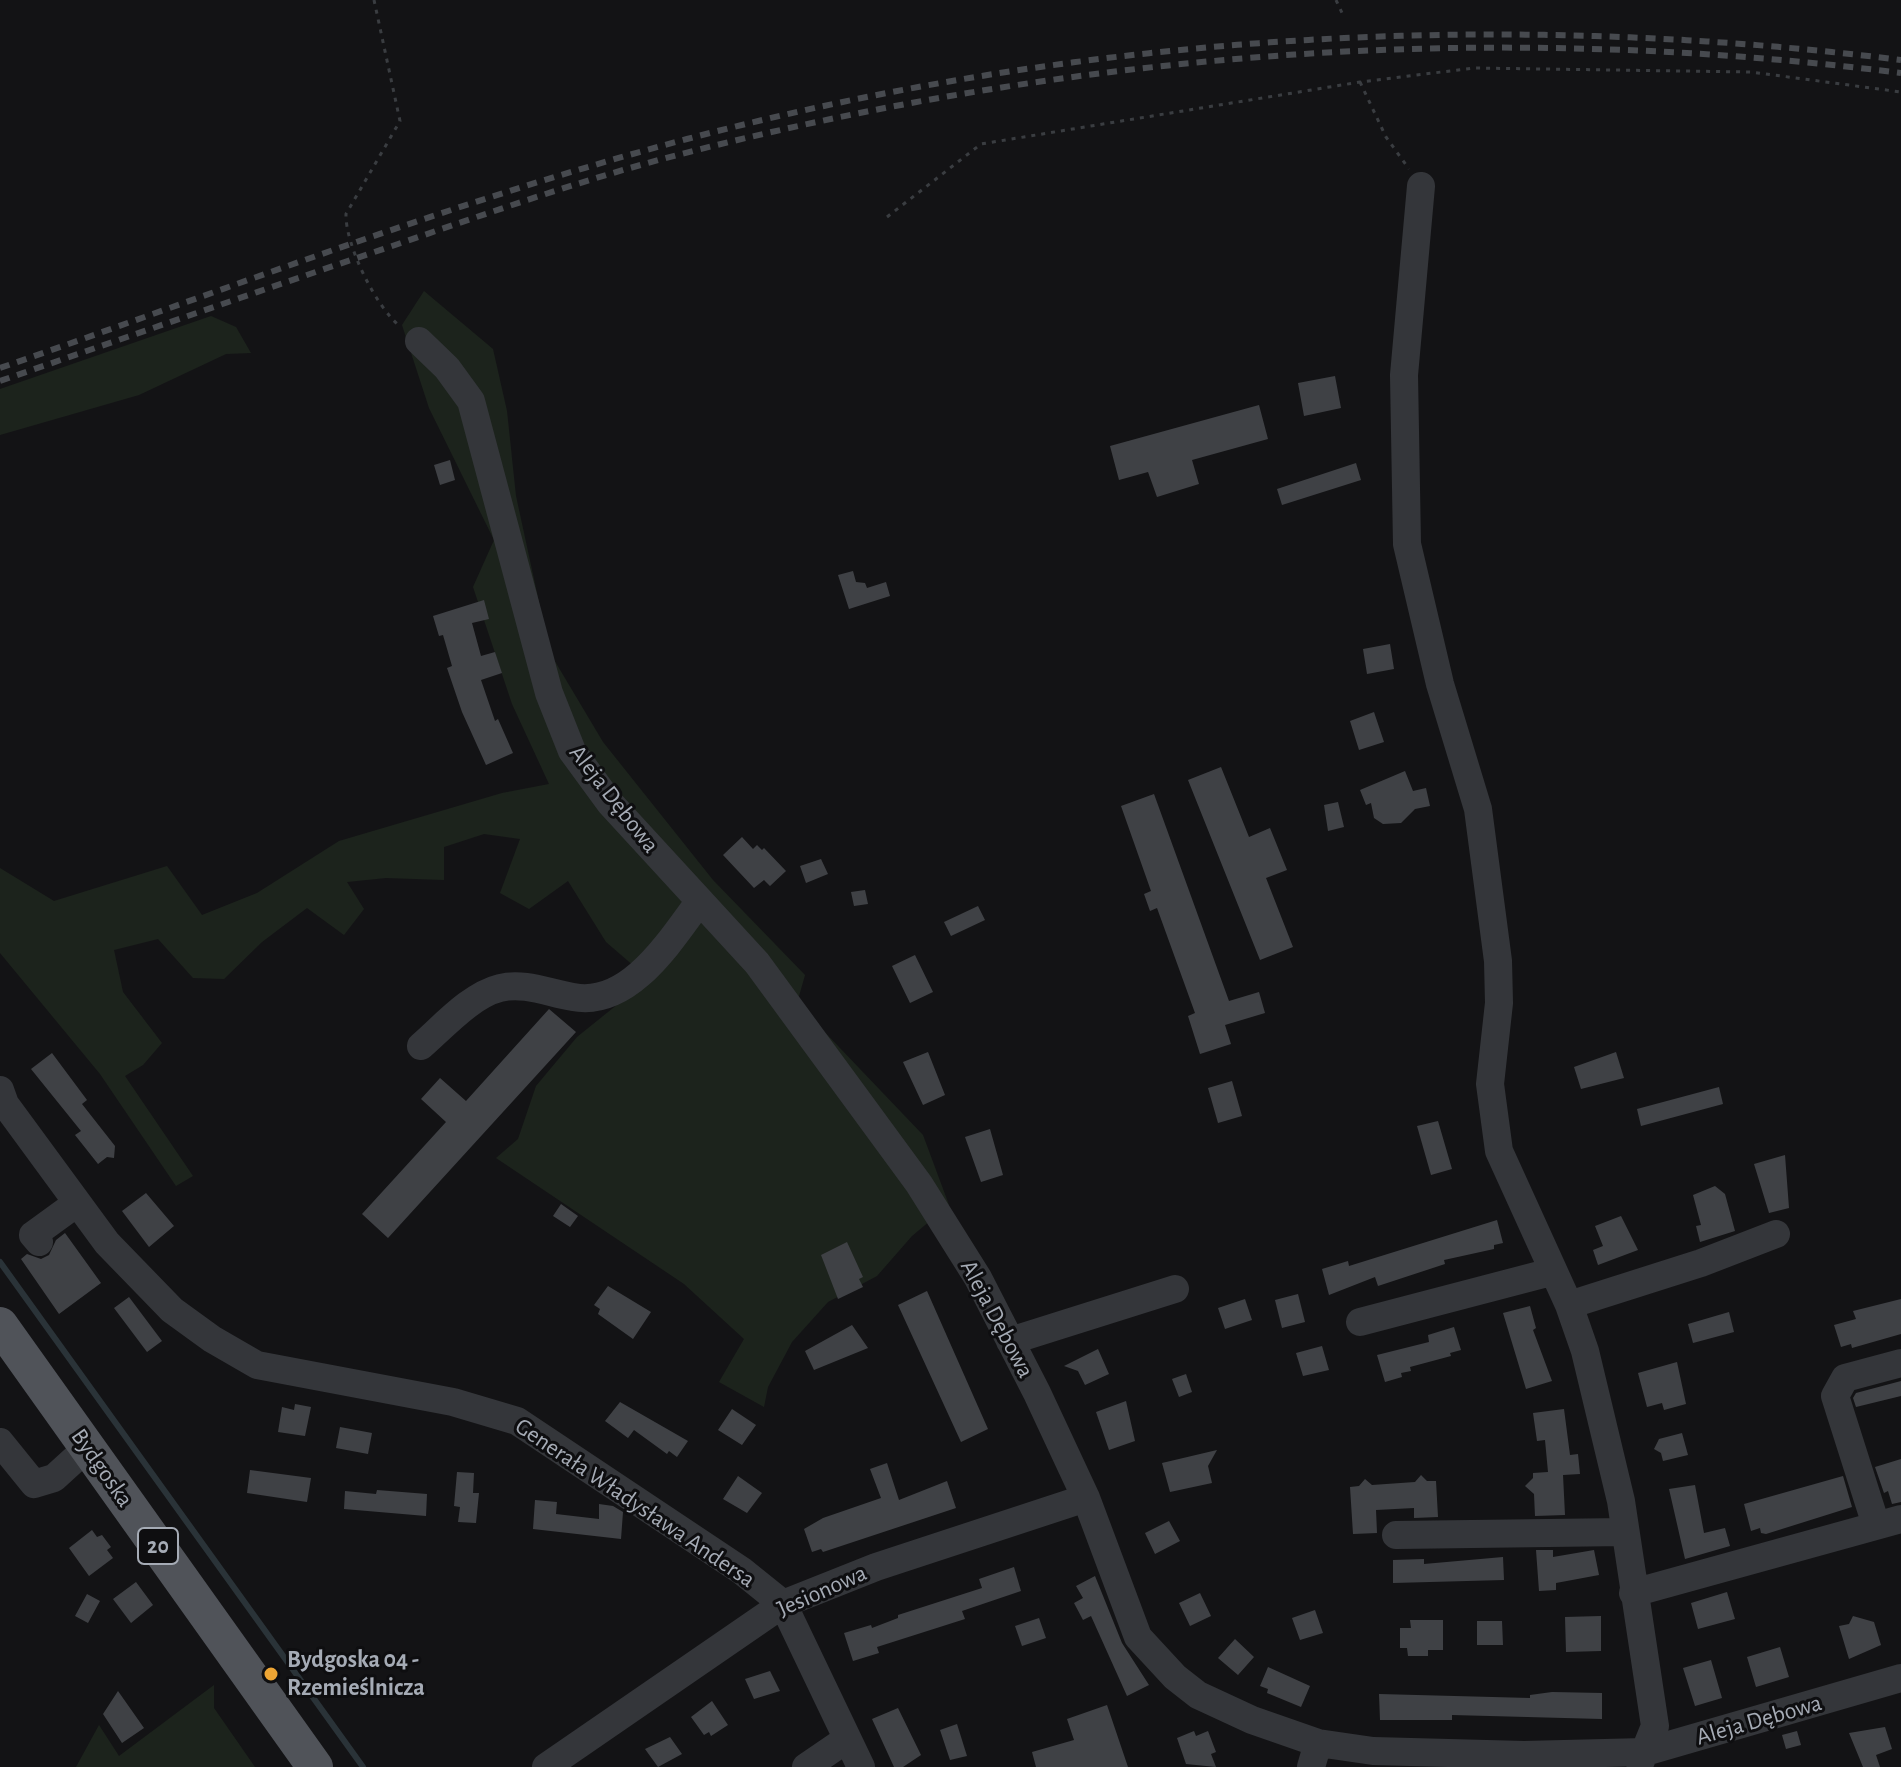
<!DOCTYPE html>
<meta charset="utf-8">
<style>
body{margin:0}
canvas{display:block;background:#131315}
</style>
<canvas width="1901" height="1767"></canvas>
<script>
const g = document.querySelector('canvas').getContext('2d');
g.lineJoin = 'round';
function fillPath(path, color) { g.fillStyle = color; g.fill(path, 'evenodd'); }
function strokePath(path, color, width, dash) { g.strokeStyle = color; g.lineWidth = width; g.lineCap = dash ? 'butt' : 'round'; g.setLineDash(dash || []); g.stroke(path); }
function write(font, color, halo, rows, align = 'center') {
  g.font = font + ' "Alegreya Sans",sans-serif'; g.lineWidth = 6; g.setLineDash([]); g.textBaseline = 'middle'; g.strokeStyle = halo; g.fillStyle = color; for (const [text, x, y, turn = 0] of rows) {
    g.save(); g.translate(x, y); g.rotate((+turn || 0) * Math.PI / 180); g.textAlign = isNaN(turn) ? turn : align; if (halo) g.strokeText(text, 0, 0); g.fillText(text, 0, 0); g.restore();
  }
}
fillPath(new Path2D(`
 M424 291 493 349 507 411 516 496 550 653 603 742 713 880 805 975 797 1003 923 1135 949 1205 912 1236 877 1276 828 1302 792 1342 768 1387 764 1407 719 1382 744 1339 684 1284 496 1158 518 1139 536 1086 577 1037 649 979 606 942 568 881 529 909 500 893 520 839 484 834 444 847V880L386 878 347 882 364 909 344 935 307 908 262 942 224 979 193 978 158 939 114 950 123 992 162 1043 143 1065 125 1076 193 1176 176 1186 100 1074 0 953V868L54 901 167 866 202 915 257 893 339 841 502 793 549 784 512 704 473 587 494 540 429 408 402 325Z
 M211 316 236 327 251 353 226 354 139 395 0 435V389Z
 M214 1685V1708L255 1767H76L99 1725 119 1756Z`), '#1c231c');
strokePath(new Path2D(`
 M0 1262 363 1767`), '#2a3338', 6);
fillPath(new Path2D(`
 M1335 376 1341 408 1304 416 1298 383Z
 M1259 405 1268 439 1192 460 1199 484 1157 497 1148 472 1119 480 1110 446Z
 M450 460 455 480 440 485 434 465Z
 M1356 463 1361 480 1282 505 1277 489Z
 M853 571 856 582 865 583 867 588 886 582 890 596 849 609 838 575Z
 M484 600 489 619 472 623 481 656 495 652 502 673 481 680 495 721 498 719 513 753 486 765 462 712 447 668 452 666 443 635 439 636 433 616Z
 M1390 644 1394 669 1367 674 1363 649Z
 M1374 712 1384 742 1359 750 1350 721Z
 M1221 767 1249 837 1270 828 1287 870 1266 878 1293 947 1260 960 1188 780Z
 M1405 771 1413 791 1426 788 1430 806 1415 809 1401 823 1383 824 1374 818 1371 803 1366 805 1360 790Z
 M1154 794 1229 1001 1259 992 1265 1013 1225 1025 1231 1044 1200 1054 1188 1016 1195 1013 1157 908 1150 911 1144 894 1151 891 1121 806Z
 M1338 802 1344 827 1328 831 1324 805Z
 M742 837 753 849 757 845 762 850 764 848 786 871 770 886 764 880 754 888 723 855Z
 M821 859 828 874 806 883 800 866Z
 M865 890 868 904 854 906 851 892Z
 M978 906 985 920 951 936 944 922Z
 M915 955 933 992 910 1003 892 966Z
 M549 1009 576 1032 388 1238 362 1214 446 1122 421 1099 440 1078 466 1101Z
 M928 1052 945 1095 923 1105 903 1062Z
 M1616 1052 1624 1078 1581 1089 1574 1067Z
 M52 1053 87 1100 82 1104 115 1146 114 1158 107 1157 98 1164 75 1135 81 1131 31 1069Z
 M1232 1081 1242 1116 1218 1123 1208 1088Z
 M1719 1087 1723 1104 1641 1126 1637 1109Z
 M1438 1121 1452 1169 1431 1175 1417 1126Z
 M990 1129 1003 1175 981 1182 965 1137Z
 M1785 1155 1789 1208 1769 1213 1754 1164Z
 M1715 1186 1725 1194 1735 1231 1700 1242 1696 1226 1701 1225 1693 1195Z
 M146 1193 174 1226 149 1247 122 1211Z
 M561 1204 578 1216 570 1227 553 1216Z
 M1621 1216 1638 1250 1598 1265 1593 1250 1603 1246 1595 1226Z
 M1497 1220 1503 1243 1494 1245V1249L1444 1260 1445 1264 1378 1286 1375 1277 1329 1295 1322 1269 1348 1261 1349 1266Z
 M65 1233 101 1283 59 1314 21 1259 27 1254 41 1259 49 1255 56 1240Z
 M847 1242 863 1277 859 1279 863 1287 838 1299 821 1255Z
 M608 1286 651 1312 633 1339 598 1314 600 1309 594 1305Z
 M927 1291 988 1429 961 1442 898 1305Z
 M1298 1294 1305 1322 1282 1328 1275 1300Z
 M129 1297 162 1341 147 1352 114 1308Z
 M1245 1299 1252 1320 1225 1329 1218 1308Z
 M1901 1299V1334L1852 1348 1851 1344 1841 1347 1834 1325 1856 1319 1853 1311Z
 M1530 1306 1536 1328 1533 1330 1552 1381 1526 1389 1503 1313Z
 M1729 1312 1734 1332 1693 1343 1688 1324Z
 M852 1325 868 1348 814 1370 805 1351Z
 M1454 1327 1461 1350 1450 1353 1451 1356 1410 1367 1411 1371 1401 1373 1402 1377 1385 1382 1377 1355 1429 1342 1428 1335Z
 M1322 1346 1329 1370 1303 1376 1296 1353Z
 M1098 1349 1109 1374 1085 1385 1078 1371 1064 1366Z
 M1677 1362 1686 1404 1664 1410 1662 1403 1647 1407 1638 1373Z
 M1186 1374 1192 1392 1179 1397 1172 1379Z
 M1901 1381V1396L1856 1407 1853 1398 1856 1393Z
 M1126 1401 1135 1441 1109 1450 1096 1412Z
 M620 1402 688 1441 677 1457 669 1451 667 1454 634 1430 628 1438 605 1421Z
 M295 1404 311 1407 305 1436 278 1432 282 1407 294 1410Z
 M732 1409 756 1425 742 1445 718 1430Z
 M1564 1409 1570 1455 1578 1454 1580 1474 1563 1475 1565 1515 1535 1516 1534 1494 1525 1486 1533 1478V1473L1548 1472 1545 1440 1537 1441 1533 1413Z
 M340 1427 372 1433 368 1454 336 1448Z
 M1682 1433 1688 1455 1663 1461 1661 1453 1654 1449 1659 1439Z
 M1217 1450 1208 1466 1212 1483 1170 1492 1162 1463Z
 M1901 1459V1502L1892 1504 1888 1491 1884 1493 1875 1467Z
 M887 1463 899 1500 947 1481 956 1508 823 1552 821 1549 812 1552 804 1529 823 1518 881 1498 870 1469Z
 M250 1470 311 1478 307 1502 247 1493Z
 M457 1472 474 1473 473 1493H479L476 1523 458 1522 460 1507 454 1506Z
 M1421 1475 1427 1481H1436L1438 1517 1414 1518V1508L1376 1510 1377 1533 1353 1534 1350 1487 1359 1486 1365 1479 1372 1485 1415 1482Z
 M738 1476 762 1493 747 1513 723 1499Z
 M1843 1476 1852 1507 1766 1534 1761 1533 1760 1528 1751 1531 1744 1504Z
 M1695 1485 1704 1533 1725 1528 1730 1546 1685 1559 1669 1489Z
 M377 1490 427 1494 426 1516 344 1509 345 1491 376 1494Z
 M535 1500 557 1502 556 1514 599 1519V1504L613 1506 623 1512 621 1539 533 1529Z
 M1169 1521 1180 1541 1155 1554 1145 1533Z
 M92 1530 97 1537 102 1535 111 1547 107 1550 113 1558 89 1576 69 1548Z
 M1536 1550H1553V1557L1594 1550 1599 1575 1556 1583V1590L1539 1591Z
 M1503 1557 1504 1580 1393 1583V1560L1424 1559V1564Z
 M1014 1567 1021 1591 962 1611 965 1619 877 1647 879 1653 853 1661 844 1633 871 1625 872 1628 898 1618V1615L982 1588 979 1579Z
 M1095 1576 1122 1643 1149 1685 1127 1696 1091 1616 1083 1620 1074 1603 1083 1598 1076 1586Z
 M136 1582 153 1605 131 1623 113 1599Z
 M1727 1592 1735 1619 1698 1629 1691 1603Z
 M1200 1593 1211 1616 1190 1626 1179 1603Z
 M87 1594 100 1601 88 1623 75 1616Z
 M1315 1610 1323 1633 1300 1640 1292 1618Z
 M1601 1616V1651L1566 1652 1565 1617Z
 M1853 1616 1874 1622 1881 1645 1849 1659 1839 1626 1849 1624Z
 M1039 1618 1046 1638 1022 1646 1015 1626Z
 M1410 1620H1443V1650H1428V1656H1408L1407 1648H1400V1628H1411Z
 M1477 1621H1502L1503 1645H1477Z
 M1235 1639 1254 1657 1238 1675 1218 1658Z
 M1780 1647 1789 1677 1756 1687 1747 1657Z
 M1711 1660 1722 1698 1695 1706 1683 1668Z
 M1268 1667 1310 1686 1301 1707 1267 1693 1268 1689 1260 1686Z
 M770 1671 780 1691 754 1699 745 1679Z
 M118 1691 144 1728 122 1743 103 1714Z
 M1552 1692 1602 1693V1719L1452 1715V1720H1380L1379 1694 1530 1698V1695Z
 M712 1701 728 1725 711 1736 709 1732 704 1735 691 1717Z
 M1107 1705 1128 1767H1036L1032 1752 1074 1740 1067 1719Z
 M898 1708 921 1755 903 1767H894L872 1719Z
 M957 1724 967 1756 950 1760 940 1730Z
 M1885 1727 1892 1749 1876 1755 1880 1767H1863L1849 1733Z
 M1194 1731 1196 1736 1208 1731 1216 1752 1211 1754 1216 1767 1186 1764 1177 1738Z
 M1797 1731 1801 1745 1786 1749 1782 1735Z
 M670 1737 682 1754 658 1767 645 1749Z`), '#3f4145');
strokePath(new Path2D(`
 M374 0 400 121 346 214C345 244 376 308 401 327
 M1336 0 1343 15
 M1360 82 1386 137 1409 169
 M887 217 981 144 1360 82 1474 68 1751 72 1901 92`), '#3a3d41', 3, [4, 6]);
strokePath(new Path2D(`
 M1421 186 1404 375 1407 544 1440 684 1478 809 1498 961 1499 1003 1490 1084 1499 1151 1569 1305 1585 1351 1621 1501 1655 1726 1640 1763
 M419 341 447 368 471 401 549 693 572 751 610 803 757 963 919 1184 978 1278 1037 1393 1086 1498 1138 1637 1175 1677 1198 1695 1252 1720 1318 1743 1373 1751 1524 1755 1645 1752 1901 1678
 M421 1046C443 1027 471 995 500 988 524 982 549 993 573 997 629 1008 670 941 699 902
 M0 1090 5 1104 107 1243 172 1310 212 1339 257 1365 453 1402 517 1421 742 1571 783 1604 861 1767
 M39 1242 33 1235 77 1203
 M1569 1305 1701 1263 1776 1234
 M1360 1322 1551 1272
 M1010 1341 1175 1289
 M0 1442 34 1484 54 1478 88 1447
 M1876 1525 1835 1396 1845 1378 1901 1363
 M1396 1535 1624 1532
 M1633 1593 1901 1519
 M546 1767 783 1604 876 1567 1086 1498
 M806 1767 847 1739
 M1311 1767 1318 1743`), '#34363a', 28);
strokePath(new Path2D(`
 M0 1325 315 1767`), '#505359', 36);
strokePath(new Path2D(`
 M0 368C228 289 454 201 687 139 1082 34 1496 9 1901 60
 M0 381C133 335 265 289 398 244 497 210 596 175 697 150 1093 50 1495 21 1901 73`), '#474a4f', 6, [10, 8]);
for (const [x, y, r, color] of [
 [271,1674,8,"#eda534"]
]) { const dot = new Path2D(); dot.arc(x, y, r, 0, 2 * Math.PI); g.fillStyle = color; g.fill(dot); strokePath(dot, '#0e0e10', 3); }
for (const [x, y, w] of [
 [158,1546,40]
]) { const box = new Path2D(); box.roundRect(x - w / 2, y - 18, w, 36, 6); g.fillStyle = '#0e0e10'; g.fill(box); strokePath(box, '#a5abb5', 2); }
write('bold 22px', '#a5abb5', null, [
 ["20",158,1546]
]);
write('24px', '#a5abb5', '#0e0e10', [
 ["Aleja Dębowa",614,799,52],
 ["Aleja Dębowa",997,1319,62],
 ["Bydgoska",102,1468,55],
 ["Generała Władysława Andersa",635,1503,34],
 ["Jesionowa",822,1591,-24],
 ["Aleja Dębowa",1759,1720,-16]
]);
write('bold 24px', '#a5abb5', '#0e0e10', [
 ["Bydgoska 04 -",287,1660],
 ["Rzemieślnicza",287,1688]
], 'left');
</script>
